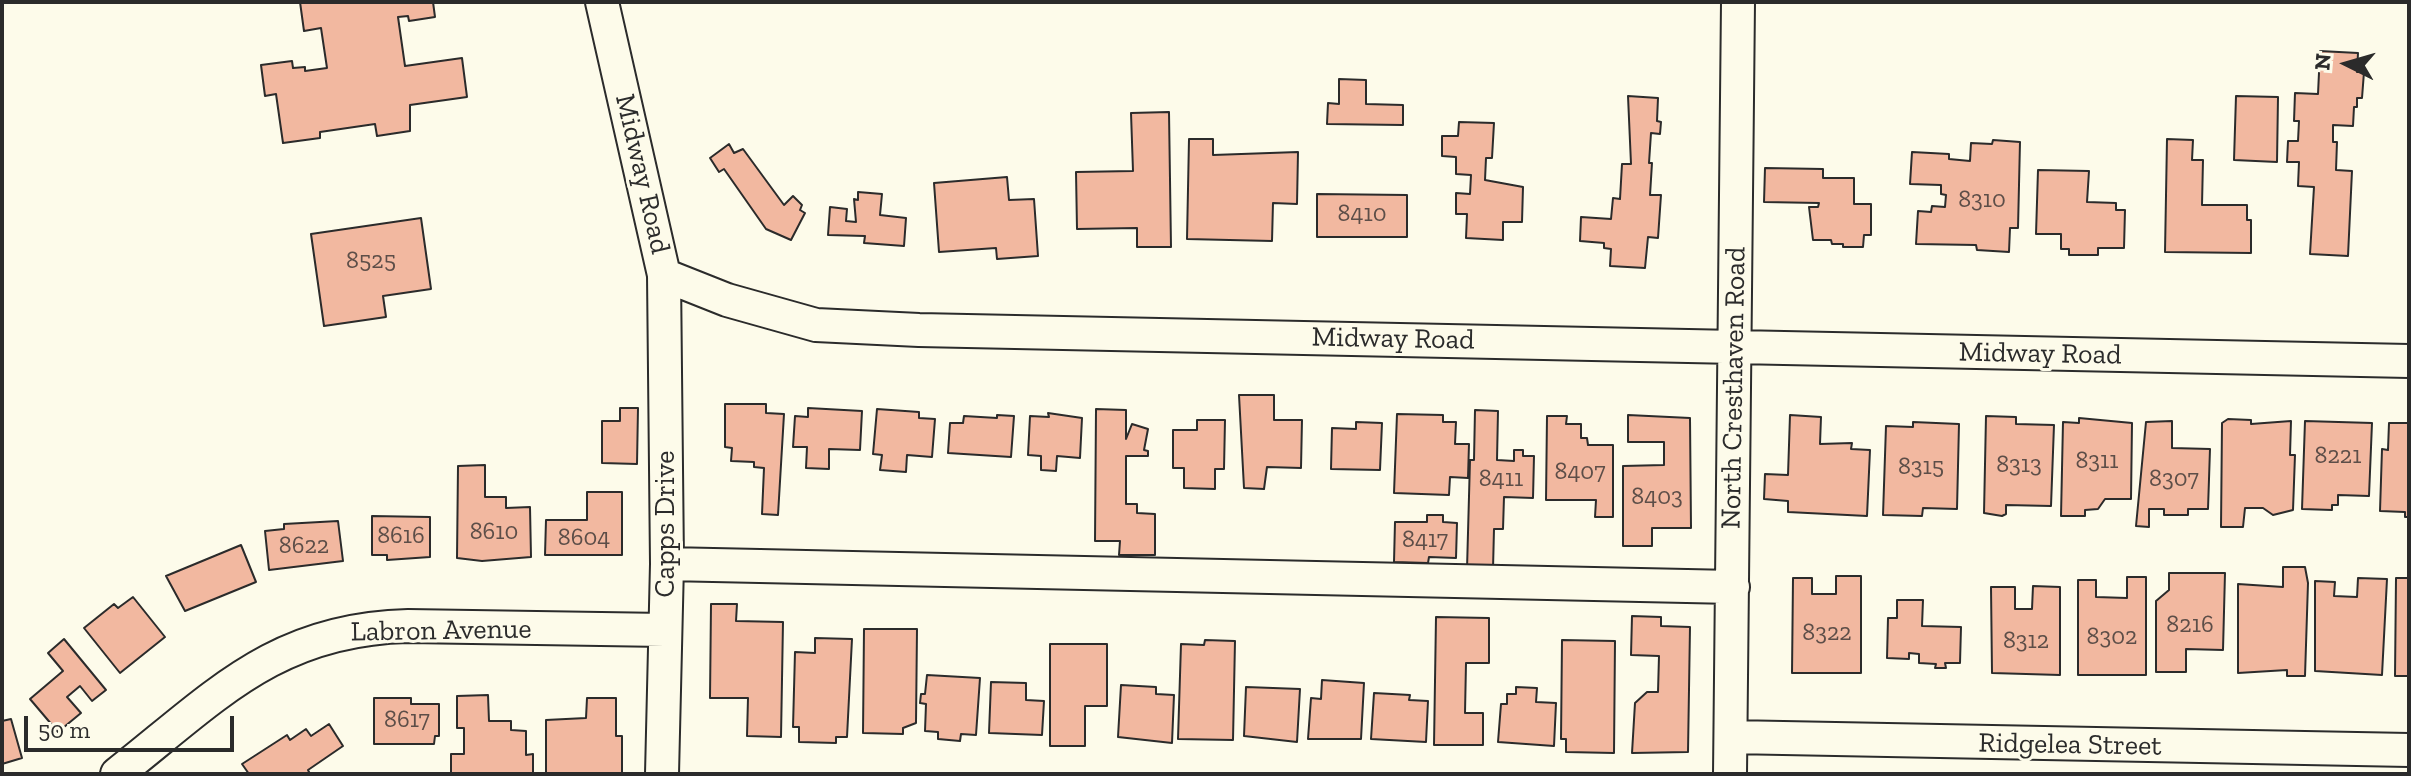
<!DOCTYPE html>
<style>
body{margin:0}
#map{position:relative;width:2411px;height:776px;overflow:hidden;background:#fdfbea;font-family:"Zilla Slab",serif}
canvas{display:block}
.frame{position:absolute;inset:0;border:4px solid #2b2b2b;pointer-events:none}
.north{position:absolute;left:2307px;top:24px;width:80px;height:80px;-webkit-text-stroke:6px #fdfbea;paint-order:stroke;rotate:275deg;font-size:22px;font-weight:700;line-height:32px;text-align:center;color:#2b2b2b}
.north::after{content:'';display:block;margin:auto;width:28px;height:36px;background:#2b2b2b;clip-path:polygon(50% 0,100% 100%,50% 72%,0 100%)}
.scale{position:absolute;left:24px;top:716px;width:210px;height:36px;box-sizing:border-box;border:4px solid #2b2b2b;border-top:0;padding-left:10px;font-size:24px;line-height:28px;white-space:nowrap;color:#2b2b2b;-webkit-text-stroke:6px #fdfbea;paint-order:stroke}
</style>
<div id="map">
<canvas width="2411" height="776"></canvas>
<div class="frame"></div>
<div class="north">N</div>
<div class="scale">50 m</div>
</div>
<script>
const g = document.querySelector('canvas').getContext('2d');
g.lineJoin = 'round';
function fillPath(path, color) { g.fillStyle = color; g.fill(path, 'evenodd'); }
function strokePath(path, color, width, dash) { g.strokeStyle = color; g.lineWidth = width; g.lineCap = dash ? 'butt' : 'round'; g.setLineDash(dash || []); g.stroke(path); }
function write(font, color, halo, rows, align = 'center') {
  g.font = font + ' "Zilla Slab",serif'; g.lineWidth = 6; g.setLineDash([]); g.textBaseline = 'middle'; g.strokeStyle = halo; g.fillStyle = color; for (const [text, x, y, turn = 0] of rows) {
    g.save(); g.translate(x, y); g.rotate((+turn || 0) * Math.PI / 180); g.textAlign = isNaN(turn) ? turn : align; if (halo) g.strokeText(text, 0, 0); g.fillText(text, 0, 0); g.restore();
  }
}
const building = new Path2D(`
 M300 2H433L435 17 409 21 408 16 398 17 405 66 462 58 467 97 410 105V131L377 136 375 124 320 132V138L283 143 276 94 265 96 261 65 292 61 293 68 305 67V71L327 68 321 28 304 31Z
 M2320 51 2358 53 2357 72H2364L2362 98H2357V107H2354L2353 126 2333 125V142H2337L2336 170 2352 171 2348 256 2310 254 2314 187 2298 186 2299 162H2287L2288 141H2298L2299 121H2294L2295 93 2318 94Z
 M1339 79 1366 80V104L1403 105V125L1327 124 1328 103 1339 104Z
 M1628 96 1658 98 1657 121 1661 122 1660 134 1651 133 1649 163H1652L1650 195H1661L1658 238 1648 237 1645 268 1610 266 1611 249 1604 248V243L1580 241 1581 217 1611 219 1613 198 1620 199 1622 164H1631Z
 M2236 96 2278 97 2277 162 2234 160Z
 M1169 112 1171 247H1137V228L1077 229 1076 172 1133 171 1131 113Z
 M1459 122 1494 123 1492 158H1486L1485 180 1523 187 1522 222H1503V240L1466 238 1467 214H1456V193L1470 194 1471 175 1456 174V157L1442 156V136H1458Z
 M1189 139H1213V155L1298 152 1297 204 1273 203 1272 241 1187 239Z
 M2167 139 2193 140 2192 160H2203L2202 205H2247V220H2251V253L2165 252Z
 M1993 140 2020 142 2018 228H2010L2009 252 1977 250 1976 245 1916 244 1918 211 1931 212 1932 206 1945 207 1946 195 1941 194V185L1910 184 1912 152 1949 154V159L1970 161 1971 143 1992 144Z
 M729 144 734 153 743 149 784 205 793 196 802 205 800 210 805 213 791 240 766 229 724 169 719 172 710 158Z
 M1765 168 1823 169V178H1854V204H1871V235H1864L1863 247H1843V244H1832L1831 240H1813L1809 207H1818L1819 203 1764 202Z
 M2038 170 2089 171 2087 202 2116 203V210H2125L2124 248H2098V255H2069V249H2061V234H2036Z
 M1007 177 1009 200 1034 199 1038 256 997 259 996 248 939 252 934 183Z
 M858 192 882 194 880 215 906 218 904 246 864 243 865 236 828 235 830 207 847 209 846 221 856 222 854 199 858 200Z
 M1317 194 1407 195V237H1317Z
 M421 218 431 289 383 296 386 317 324 326 311 234Z
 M1239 395H1274V420H1302L1301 468 1267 467 1264 489 1244 488Z
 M725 404H766V413L784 414 778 515 762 514 764 468 754 467V462L731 461 732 448 725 447Z
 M620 408H638L637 464 602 463V421H620Z
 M808 408 862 411 860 450 829 449V469L806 468 807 447H793L795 416 808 417Z
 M877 409 919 412V418L935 419 932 457 907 455 906 472 880 470 882 455 873 454Z
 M1096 409 1126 410V439L1132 424 1148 429 1144 450 1148 451V456H1126V504H1137V513L1155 514V555H1119L1120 541H1095Z
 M1475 410 1498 411 1497 460 1514 461V450H1523V456H1534L1533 498 1504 497 1503 529H1494L1493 569H1467L1470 460H1474Z
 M1048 413 1082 418 1080 458 1057 456 1056 471 1041 470V456L1028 455 1030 416 1049 417Z
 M1397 414 1443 415V422H1456L1455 444H1469L1468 478 1450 477 1449 495 1394 493Z
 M997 415 1014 416 1011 457 948 453 950 423H963L964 416 997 418Z
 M1628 415 1690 418 1691 528H1652V546H1623V466L1664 465V442H1628Z
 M1790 415 1821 417 1820 444 1852 443 1851 449 1870 450 1867 516 1788 512V501L1764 499 1765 474 1788 475Z
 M1547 416H1567L1566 424H1581V438H1587L1588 445H1613V517H1595L1596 500H1546Z
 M1986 416 2016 417V424L2054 425 2051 506 2006 505V514L2002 516 1984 513Z
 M2079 418 2132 423 2131 499H2105L2098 509 2085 510V516H2061L2063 422 2079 423Z
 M2228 419 2251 420V424L2291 421 2290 455H2295L2293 510 2273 515 2263 508H2245L2243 527H2221L2222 423Z
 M1197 420H1225L1224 469H1215V489L1184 488V468H1173V430H1197Z
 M2172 421V448L2210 449 2208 509H2188V515H2164V509H2149V527L2136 526 2146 422Z
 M2305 421 2372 423 2369 496 2338 495V505H2332V510L2302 509Z
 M1356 422 1382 423 1380 470 1331 469 1332 428 1356 429Z
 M1913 422 1959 424 1957 509 1923 508 1922 516 1883 515 1886 426 1913 427Z
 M2389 423H2409V517H2405V512L2380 511 2382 449 2388 450Z
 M485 465V497H506V508L530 507 531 557 482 561 457 558 458 466Z
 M587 492H622V555H545L546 520H587Z
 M1427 515H1443V522L1457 523 1456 558 1429 557 1428 563 1394 562 1395 522H1427Z
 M372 516 430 517V557L387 560V555H372Z
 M338 521 343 561 269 570 265 531 284 529V524Z
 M241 545 256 582 185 611 166 576Z
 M2283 567H2305L2308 583 2305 676H2287V670L2238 673V584L2283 587Z
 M2409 571V676H2395L2396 578H2409Z
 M2169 573H2225L2223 650 2186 649V672H2156V601L2169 590Z
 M1836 576H1861V673H1792L1793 578H1812V594H1836Z
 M2127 577H2146V675H2078V580H2096V597L2127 598Z
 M2358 578 2387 579 2382 675 2315 671V581L2335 582 2334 596 2357 597Z
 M2033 586 2060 587V675L1992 673 1991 587H2015V609H2032Z
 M133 597 165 637 120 673 84 628 114 604 118 608Z
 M1897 600H1923L1922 626 1961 627 1960 663H1945L1946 668H1935L1936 664 1919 663V654L1909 653V659L1887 658 1888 618H1897Z
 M711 604H737L736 621 783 622 781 737 747 736 748 698H710Z
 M1632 616 1661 617V626L1690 627 1688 752 1632 753 1635 703 1647 692H1658L1659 656 1631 655Z
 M1436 617 1489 618V663H1466L1465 713H1483V745H1434Z
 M864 629H917L916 723 903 728V734L863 733Z
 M815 638 852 639 847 737H836V743L799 742V727H793L795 652 815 653Z
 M64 639 106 690 92 701 80 686 67 697 81 713 58 732 30 699 63 671 48 653Z
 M1205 640 1235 641 1233 740 1178 739 1181 644 1204 645Z
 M1562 640 1615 641 1614 753 1566 752V739H1561Z
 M1050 644H1107V706H1085V746H1050Z
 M927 675 980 678 976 735 961 734 960 741 938 739V732L925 731 926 704 920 703 921 694H925Z
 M1322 680 1364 683 1361 739H1308L1311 698 1321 699Z
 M991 682 1026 683V700L1044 701 1042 735 989 733Z
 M1121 685 1156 687V694L1174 695 1172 743 1118 737Z
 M1246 687 1300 689 1297 742 1244 736Z
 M1516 687 1537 688 1536 702 1556 703 1554 746 1498 742 1501 704H1507V694H1516Z
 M1374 693 1410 695 1409 700 1428 701 1426 742 1371 739Z
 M488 695 489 721H511V730L526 731V755L533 754V774H451V754H464V728H457V696Z
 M374 698H411V704H439V736H435L434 744H374Z
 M587 698H616V736H622V774H546V720L586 718Z
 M11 719 22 758 2 764V721Z
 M329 724 343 746 308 770 310 774H249L242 764 287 735 290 740 306 729 311 736Z`);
fillPath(building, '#f2b8a0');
strokePath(building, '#2b2b2b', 2);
const minor = new Path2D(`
 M602 2 664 275 667 564 662 774
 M664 275 727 300 816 325 919 330 2409 361
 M667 564 1733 587
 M1731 737 2409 750
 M117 774C215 697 275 629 408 626L665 630
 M1730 774 1738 2`);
strokePath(minor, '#2b2b2b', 36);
strokePath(minor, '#fdfbea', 32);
write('24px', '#5d4e48', null, [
 ["8310",1982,200],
 ["8410",1362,214],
 ["8525",371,261],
 ["8221",2338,456],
 ["8311",2097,461],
 ["8313",2019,465],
 ["8315",1921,467],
 ["8407",1580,472],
 ["8411",1501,479],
 ["8307",2174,479],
 ["8403",1657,497],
 ["8610",494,532],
 ["8616",401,536],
 ["8604",584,538],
 ["8417",1425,540],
 ["8622",304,546],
 ["8216",2190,625],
 ["8322",1827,633],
 ["8302",2112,637],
 ["8312",2026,641],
 ["8617",407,720]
]);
write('28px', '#2b2b2b', '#fdfbea', [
 ["Midway Road",642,174,77],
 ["Midway Road",1393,339,1],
 ["Midway Road",2040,354,1],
 ["North Cresthaven Road",1734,388,-89],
 ["Capps Drive",666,524,-90],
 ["Labron Avenue",441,631,-1],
 ["Ridgelea Street",2070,745,1]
]);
</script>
